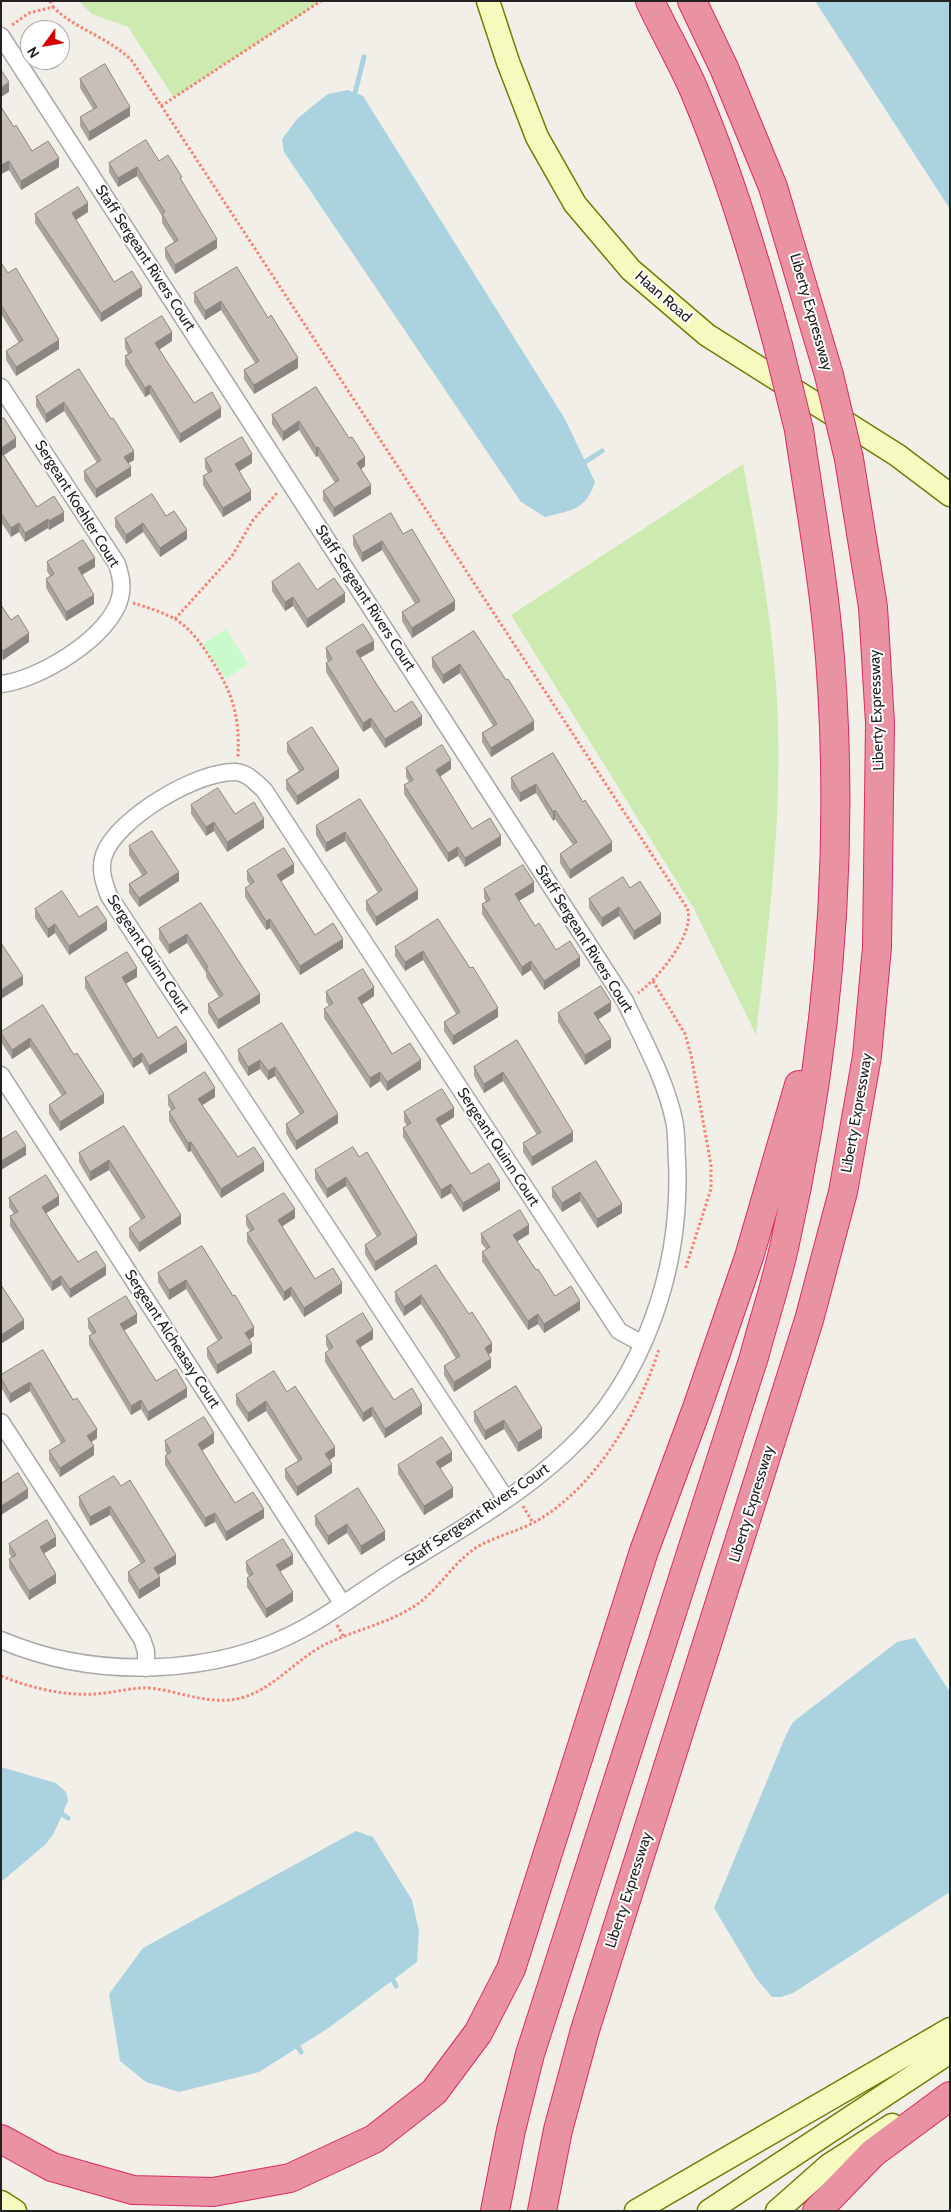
<!DOCTYPE html>
<style>
body{margin:0}
#map{position:relative;width:951px;height:2212px;overflow:hidden;background:#f2efe9;font-family:Cabin,sans-serif}
canvas{display:block}
.frame{position:absolute;inset:0;border:2px solid #222;pointer-events:none}
.north{position:absolute;left:20px;top:20px;width:50px;height:50px;box-sizing:border-box;background:#fff;border:1px solid #a7a7a7;border-radius:50%;rotate:238deg;font-size:14px;font-weight:700;line-height:20px;text-align:center;color:#222}
.north::after{content:'';display:block;margin:auto;width:18px;height:22px;background:#d40000;clip-path:polygon(50% 0,100% 100%,50% 72%,0 100%)}
</style>
<div id="map">
<canvas width="951" height="2212"></canvas>
<div class="frame"></div>
<div class="north">N</div>
</div>
<script>
const g = document.querySelector('canvas').getContext('2d');
g.lineJoin = 'round';
function fillPath(path, color) { g.fillStyle = color; g.fill(path, 'evenodd'); }
function strokePath(path, color, width, dash) { g.strokeStyle = color; g.lineWidth = width; g.lineCap = dash ? 'butt' : 'round'; g.setLineDash(dash || []); g.stroke(path); }
function write(font, color, halo, rows, align = 'center') {
  g.font = font + ' Cabin,sans-serif'; g.lineWidth = 4; g.setLineDash([]); g.textBaseline = 'middle'; g.strokeStyle = halo; g.fillStyle = color; for (const [text, x, y, turn = 0] of rows) {
    g.save(); g.translate(x, y); g.rotate((+turn || 0) * Math.PI / 180); g.textAlign = isNaN(turn) ? turn : align; if (halo) g.strokeText(text, 0, 0); g.fillText(text, 0, 0); g.restore();
  }
}
fillPath(new Path2D(`
 M79 1H321L174 98 128 27 92 14Z
 M743 464C759 550 776 637 778 726 781 830 768 932 756 1035L694 909 511 615Z`), '#cdebb0');
fillPath(new Path2D(`
 M226 629 248 664 226 679 203 644Z`), '#c8facc');
fillPath(new Path2D(`
 M815 1H950V209Z
 M348 90 363 96 565 419 595 482C586 510 572 510 545 517L521 502 284 152 282 139 297 119 315 104 328 94Z
 M915 1638 950 1692V1892L793 1993 781 1997H772L756 1978 714 1908 786 1735 793 1722 897 1642Z
 M1 1767 56 1783 66 1792 68 1801 54 1833 46 1844 1 1882Z
 M356 1831 373 1837 412 1900 419 1931 417 1962 330 2027 259 2072 179 2092 146 2082 120 2061 109 1994 143 1948Z`), '#aad3df');
strokePath(new Path2D(`
 M355 93 364 57
 M585 462 602 451
 M62 1814 68 1818
 M393 1980 396 1986
 M298 2047 301 2052`), '#aad3df', 5);
const street = new Path2D(`
 M1 36 625 1001C643 1040 665 1078 674 1120 677 1133 676 1147 677 1160 682 1265 646 1378 567 1451 517 1498 455 1533 396 1569 366 1588 337 1610 306 1627 217 1677 95 1680 1 1640
 M1 387 117 564C121 577 123 586 120 598 110 637 39 680 1 684
 M1 1075 342 1603
 M1 1422 142 1639 146 1651V1668
 M506 1499 109 896C104 883 99 869 104 855 116 819 198 770 236 772 248 773 256 783 264 790L619 1331 643 1344`);
const secondary = new Path2D(`
 M488 1 508 62 537 137 575 204 631 270 707 335 897 455 950 495
 M1 2202 15 2211
 M636 2211 950 2029
 M709 2211 950 2052
 M777 2211 829 2165 892 2125`);
const highway = new Path2D(`
 M650 1C664 31 681 60 694 90 729 172 755 258 778 345
 M692 1 724 68 773 187 829 375
 M1 2139 52 2167 133 2190 213 2192 290 2178 374 2139 434 2092 478 2033 511 1969 644 1551 697 1408 749 1257 799 1085
 M495 2211 511 2130 530 2054 754 1357C764 1319 777 1281 785 1243 828 1052 845 854 830 658 824 582 810 506 799 430
 M542 2211 558 2130 585 2030 809 1320 843 1192 867 1056 877 947 880 723 873 607 849 459
 M817 2211 873 2153 950 2096`);
strokePath(street, '#a9a9a9', 19);
strokePath(secondary, '#707d05', 25);
strokePath(highway, '#dc2a67', 30);
strokePath(new Path2D(`
 M50 1 53 7
 M12 25 29 13 53 7C76 30 109 37 132 61L687 908C697 932 657 980 638 993
 M161 106 321 1
 M133 603C146 607 160 611 173 618 188 626 200 642 209 656 232 691 240 715 238 757
 M175 619 232 556 253 520 278 492
 M653 981 685 1034 691 1055 711 1165V1189L685 1270
 M523 1506 533 1523
 M337 1625 344 1637
 M1 1676C31 1688 64 1696 96 1694 114 1693 131 1687 149 1688 180 1691 209 1706 241 1698 274 1689 296 1659 326 1644 357 1629 391 1623 419 1603 440 1587 454 1562 477 1547 494 1537 515 1532 533 1523 594 1490 639 1413 659 1349`), '#fa8072', 3, [2.5, 2.5]);
strokePath(street, '#fff', 16);
strokePath(secondary, '#f7fabf', 22);
strokePath(highway, '#e892a2', 28);
const highwayBridge = new Path2D(`
 M778 345 799 430
 M829 375 849 459`);
strokePath(highwayBridge, '#dc2a67', 30, []);
strokePath(highwayBridge, '#e892a2', 28);
fillPath(new Path2D(`
 M80 79 130 116 89 141 80 126V117L93 109 80 88Z
 M14 127 32 151 59 167 21 190 9 170 1 174Z
 M159 161 182 182 217 248 175 274 165 257V248L174 242 162 223V216L137 176 118 187 109 172V163Z
 M88 212 76 220 114 282 142 296 101 322 35 223V214Z
 M1 263 59 349 16 376 6 360V351L19 343 1 314Z
 M237 267 298 368 254 394 244 379V370L255 363 221 310 205 320 194 302V293Z
 M125 339 172 341 159 350 194 403 221 417 180 443 150 394 145 397 125 365V356L128 354 125 348Z
 M79 369 134 460 128 463 131 476 96 498 84 480V471L97 463 64 411 46 423 36 406V397Z
 M316 387 365 466 361 469 371 494 334 517 323 500V491L335 483 318 456 316 457 299 430 283 441 272 424V415Z
 M1 420 16 447 4 455 37 507 64 521 49 530 48 528 25 542 19 532 11 537 1 522Z
 M205 459 252 463 239 471 251 500 223 517 203 485V476L208 473 205 468Z
 M166 516 187 539 160 557 143 532 126 544 115 527V518Z
 M403 534 455 610 412 638 402 621V612L415 604 382 550 362 562 353 545V536Z
 M47 562 95 567 82 575 94 604 66 621 46 588V579L50 576 47 571Z
 M272 582 317 590 345 602 307 628 293 606 285 611 272 591Z
 M1 605 11 620 29 642 3 660 1 657Z
 M474 631 534 730 491 757 482 742V733L493 726 460 673 443 684 432 667V658Z
 M326 648 374 650 360 658 395 712 422 725 385 748 371 727 363 732 326 672V663L328 662 326 657Z
 M287 743 339 778 297 805 286 789V780L299 771 287 752Z
 M553 753 612 851 570 879 560 863V854L573 845 555 819 553 821 536 793 520 802 511 788V778Z
 M406 768 451 769 440 777 472 829 501 845 465 867 458 856 448 862 404 794V785L409 782 406 777Z
 M360 799 418 899 376 926 366 910V901L378 893 345 841 326 852 316 835V826Z
 M191 805 235 814 264 828 227 852 214 831 206 836 191 814Z
 M129 846 179 881 139 907 129 893V884L142 875 129 855Z
 M247 871 294 873 281 881 315 935 343 948 300 975 270 928 266 930 245 897V888L250 885 247 880Z
 M630 888 661 923 634 940 619 916 602 927 589 908V899Z
 M484 889 534 892 519 901 535 926 556 950 580 966 544 990 531 970 522 976 482 914V904L486 902 484 898Z
 M201 903 260 1003 218 1029 208 1013V1004L219 997 206 977V973L187 943 169 954 159 939V929Z
 M35 909 79 917 107 930 69 955 55 933 48 938 35 918Z
 M438 919 498 1017 453 1045 444 1031V1022L456 1014 423 960 405 971 395 956V947Z
 M137 977 125 984 158 1038 187 1052 149 1075 142 1062 133 1068 85 988V978Z
 M326 992 374 996 362 1004 392 1054 421 1069 387 1091 380 1081 370 1088 324 1018V1009L329 1006 326 1001Z
 M43 1005 104 1103 60 1131 49 1114V1105L62 1096 30 1047 12 1059 1 1042V1032Z
 M611 1011 598 1019 611 1048 585 1065 558 1022V1013Z
 M282 1023 338 1123 296 1150 286 1133V1124L300 1115 275 1076 268 1080 260 1069 248 1076 238 1060V1050Z
 M517 1040 573 1141 532 1166 523 1152V1143L537 1135 503 1081 484 1093 474 1076V1067Z
 M168 1096 215 1097 202 1105 238 1157 264 1171 221 1198 191 1151 188 1152 169 1121V1112L171 1110 168 1105Z
 M404 1112 454 1117 440 1126 471 1174 500 1190 463 1212 451 1193 441 1199 403 1137V1128L407 1126 404 1121Z
 M124 1126 181 1224 139 1252 129 1237V1228L141 1220 109 1170 90 1181 79 1162V1153Z
 M359 1157 417 1244 375 1271 365 1254V1245L377 1237 346 1186 327 1198 315 1179V1170Z
 M596 1161 622 1213 597 1228 580 1201 562 1212 552 1197V1188Z
 M9 1198 59 1205 46 1213 78 1262 106 1275 70 1298 61 1285 52 1291 10 1226V1216L14 1214 9 1207Z
 M246 1216 295 1218 282 1226 315 1279 342 1293 304 1317 291 1296 284 1301 247 1242V1233L250 1231 246 1225Z
 M481 1234H529L517 1241 536 1270 555 1296 580 1310 544 1333 538 1324 528 1330 482 1261V1252L486 1249 481 1243Z
 M202 1246 254 1336 249 1339 252 1353 217 1374 207 1357V1348L218 1341 186 1289 169 1300 158 1282V1273Z
 M436 1265 492 1352 489 1354 491 1368 454 1392 444 1375V1366L456 1359 444 1339 421 1304 404 1316 395 1301V1292Z
 M88 1319 137 1323 124 1330 156 1381 187 1397 148 1421 141 1409 131 1415 89 1345V1336L92 1334 88 1328Z
 M326 1336 373 1339 360 1347 377 1374 394 1400 422 1414 385 1438 372 1416 363 1422 325 1362V1353L329 1350 326 1345Z
 M43 1350 97 1438 91 1442 94 1455 60 1477 49 1460V1451L61 1443 30 1391 10 1403 1 1387V1375Z
 M516 1386 542 1438 518 1452 504 1429 485 1440 474 1421V1412Z
 M287 1392 335 1456 330 1460 332 1473 297 1496 285 1478V1469L298 1461 266 1411 248 1422 236 1404V1395Z
 M165 1441 214 1443 202 1450 219 1478 235 1503 264 1518 226 1541 215 1522 205 1527 165 1465V1456L167 1455 165 1450Z
 M452 1461 440 1468 453 1497 424 1515 398 1474V1465Z
 M121 1486 176 1564 158 1575 160 1586 139 1599 128 1581V1572L141 1564 110 1515 90 1526 79 1506V1497Z
 M315 1516 385 1531V1540L361 1555 347 1533 328 1545 315 1525Z
 M9 1544 56 1546 44 1553 56 1583 29 1600 9 1568V1559L12 1558 9 1553Z
 M246 1562 293 1564 280 1571 293 1601 266 1618 247 1587V1578L249 1576 246 1571Z`), '#aba49e');
fillPath(new Path2D(`
 M9 82V92L1 97V88Z
 M130 107V116L89 141V132Z
 M59 158V167L21 190V181Z
 M9 161V170L1 174V165Z
 M137 167V176L118 187V178Z
 M88 203V212L72 222V213Z
 M217 239V248L175 274V265Z
 M142 287V296L101 322V313Z
 M221 301V310L205 320V311Z
 M172 332V341L155 352V343Z
 M59 340V349L16 376V367Z
 M298 358V368L254 394V385Z
 M150 385V394L145 397V388Z
 M64 402V411L46 423V414Z
 M221 408V417L180 443V434Z
 M299 421V430L283 441V432Z
 M16 438V447L1 457V448Z
 M318 447V456L316 457V448Z
 M134 451V460L124 466V457Z
 M252 454V463L235 474V464Z
 M365 457V466L357 472V463Z
 M131 467V476L96 498V489Z
 M371 485V494L334 517V508Z
 M251 491V500L223 517V508Z
 M64 512V521L49 530V521Z
 M48 519V528L25 542V533Z
 M19 523V532L11 537V528Z
 M143 523V532L126 544V535Z
 M187 530V539L160 557V548Z
 M382 541V550L362 562V553Z
 M95 558V567L78 577V568Z
 M345 593V602L307 628V619Z
 M94 595V604L66 621V612Z
 M293 597V606L285 611V602Z
 M455 601V610L412 638V628Z
 M29 633V642L3 660V651Z
 M374 641V650L356 660V651Z
 M460 664V673L443 684V675Z
 M422 716V725L385 748V739Z
 M371 718V727L363 732V723Z
 M534 721V730L491 757V748Z
 M451 760V769L436 779V770Z
 M339 769V778L297 805V796Z
 M536 784V793L520 802V793Z
 M555 810V819L553 821V812Z
 M264 819V828L227 852V842Z
 M214 822V831L206 836V827Z
 M345 832V841L326 852V843Z
 M501 836V845L465 867V858Z
 M612 842V851L570 879V870Z
 M458 847V856L448 862V853Z
 M294 864V873L277 884V875Z
 M179 872V881L139 907V898Z
 M534 882V892L515 903V894Z
 M418 890V899L376 926V917Z
 M619 907V916L602 927V918Z
 M661 914V923L634 940V931Z
 M270 919V928L266 930V921Z
 M107 921V930L69 955V946Z
 M55 924V933L48 938V929Z
 M187 934V943L169 954V945Z
 M343 939V948L300 975V966Z
 M423 951V960L405 971V962Z
 M580 957V966L544 990V981Z
 M531 961V970L522 976V967Z
 M137 968V977L122 986V977Z
 M23 976V985L1 999V990Z
 M374 987V996L358 1007V998Z
 M260 994V1003L218 1029V1020Z
 M611 1002V1011L594 1022V1013Z
 M498 1008V1017L453 1045V1036Z
 M30 1038V1047L12 1059V1050Z
 M611 1039V1048L585 1065V1055Z
 M187 1042V1052L149 1075V1066Z
 M142 1053V1062L133 1068V1059Z
 M260 1060V1069L248 1076V1067Z
 M421 1060V1069L387 1091V1082Z
 M275 1067V1076L268 1080V1071Z
 M380 1072V1081L370 1088V1078Z
 M503 1072V1081L484 1093V1084Z
 M215 1088V1097L198 1108V1099Z
 M104 1094V1103L60 1131V1122Z
 M454 1108V1117L436 1128V1119Z
 M338 1114V1123L296 1150V1141Z
 M573 1132V1141L532 1166V1157Z
 M191 1142V1151L188 1152V1143Z
 M26 1146V1155L1 1170V1161Z
 M109 1160V1170L90 1181V1172Z
 M264 1162V1171L221 1198V1189Z
 M346 1177V1186L327 1198V1189Z
 M500 1181V1190L463 1212V1203Z
 M451 1184V1193L441 1199V1190Z
 M580 1192V1201L562 1212V1203Z
 M59 1196V1205L42 1216V1207Z
 M622 1204V1213L597 1228V1219Z
 M295 1209V1218L278 1229V1220Z
 M181 1215V1224L139 1252V1243Z
 M529 1225V1234L513 1244V1235Z
 M417 1235V1244L375 1271V1262Z
 M106 1266V1275L70 1298V1289Z
 M61 1276V1285L52 1291V1282Z
 M186 1280V1289L169 1300V1290Z
 M342 1283V1293L304 1317V1308Z
 M291 1287V1296L284 1301V1292Z
 M421 1295V1304L404 1316V1307Z
 M580 1301V1310L544 1333V1324Z
 M137 1314V1323L120 1333V1324Z
 M538 1314V1324L528 1330V1321Z
 M24 1320V1329L1 1344V1335Z
 M254 1327V1336L245 1342V1333Z
 M373 1330V1339L356 1350V1341Z
 M492 1343V1352L485 1357V1348Z
 M252 1344V1353L217 1374V1365Z
 M491 1359V1368L454 1392V1382Z
 M30 1382V1391L10 1403V1394Z
 M187 1388V1397L148 1421V1412Z
 M141 1400V1409L131 1415V1406Z
 M266 1401V1411L248 1422V1413Z
 M422 1405V1414L385 1438V1429Z
 M372 1407V1416L363 1422V1413Z
 M504 1420V1429L485 1440V1431Z
 M542 1428V1438L518 1452V1443Z
 M97 1429V1438L87 1445V1436Z
 M214 1433V1443L198 1453V1444Z
 M94 1446V1455L60 1477V1468Z
 M335 1447V1456L325 1463V1454Z
 M452 1452V1461L436 1471V1462Z
 M332 1464V1473L297 1496V1487Z
 M453 1488V1497L424 1515V1506Z
 M28 1489V1498L1 1515V1506Z
 M110 1506V1515L90 1526V1517Z
 M264 1509V1518L226 1541V1532Z
 M215 1513V1522L205 1527V1518Z
 M347 1524V1533L328 1545V1536Z
 M385 1531V1540L361 1555V1546Z
 M56 1537V1546L40 1556V1547Z
 M176 1555V1564L154 1577V1568Z
 M293 1555V1564L276 1574V1565Z
 M56 1574V1583L29 1600V1591Z
 M160 1577V1586L139 1599V1590Z
 M293 1592V1601L266 1618V1609Z`), '#8b8681');
const building = new Path2D(`
 M105 64 130 107 89 132 80 117 97 107 80 79Z
 M1 70 9 82 1 88Z
 M1 107 14 127 16 125 32 151 48 141 59 158 21 181 9 161 1 165Z
 M146 140 159 161 168 155 182 177 180 178 217 239 175 265 165 248 178 240 162 214 165 212 137 167 118 178 109 163Z
 M78 187 88 203 72 213 114 282 132 271 142 287 101 313 35 214Z
 M1 263 8 273 16 268 59 340 16 367 6 351 23 340 1 305Z
 M237 267 268 318 271 315 298 358 254 385 244 370 259 361 221 301 205 311 194 293Z
 M162 316 172 332 155 343 194 403 212 392 221 408 180 434 150 385 145 388 125 356 132 352 125 339Z
 M79 369 111 419 113 418 134 451 124 457 131 467 96 489 84 471 101 460 64 402 46 414 36 397Z
 M316 387 349 438 352 437 365 457 357 463 371 485 334 508 323 491 339 480 318 447 316 448 299 421 283 432 272 415Z
 M4 418 16 438 1 448V420Z
 M242 437 252 454 235 464 251 491 223 508 203 476 212 471 205 459Z
 M1 452 37 507 54 496 64 512 49 521 48 519 25 533 19 523 11 528 1 513Z
 M152 494 166 516 174 511 187 530 160 548 143 523 126 535 115 518Z
 M391 513 403 534 412 529 455 601 412 628 402 612 420 601 382 541 362 553 353 536Z
 M83 540 95 558 78 568 94 595 66 612 46 579 54 574 47 562Z
 M299 563 317 590 334 578 345 593 307 619 293 597 285 602 272 582Z
 M1 605 11 620 18 615 29 633 3 651 1 648Z
 M363 624 374 641 356 651 377 685 395 712 412 701 422 716 385 739 371 718 363 723 326 663 332 659 326 648Z
 M474 631 506 680 508 679 534 721 491 748 482 733 497 724 460 664 443 675 432 658Z
 M312 727 339 769 297 796 286 780 304 769 287 743Z
 M442 745 451 760 436 770 472 829 490 818 501 836 465 858 458 847 448 853 404 785 413 780 406 768Z
 M553 753 583 802 585 800 612 842 570 870 560 854 577 842 555 810 553 812 536 784 520 793 511 778Z
 M218 788 235 814 254 802 264 819 227 842 214 822 206 827 191 805Z
 M360 799 418 890 376 917 366 901 382 890 345 832 326 843 316 826Z
 M152 831 179 872 139 898 129 884 147 873 129 846Z
 M284 848 294 864 277 875 315 935 333 923 343 939 300 966 270 919 266 921 245 888 254 882 247 871Z
 M523 865 534 882 515 894 535 926 539 923 556 950 570 941 580 957 544 981 531 961 522 967 482 904 490 900 484 889Z
 M623 877 630 888 640 881 661 914 634 931 619 907 602 918 589 899Z
 M62 891 79 917 97 906 107 921 69 946 55 924 48 929 35 909Z
 M201 903 260 994 218 1020 208 1004 223 995 206 968 208 967 187 934 169 945 159 929Z
 M438 919 470 968 473 967 498 1008 453 1036 444 1022 460 1012 423 951 405 962 395 947Z
 M1 943 23 976 1 990Z
 M127 952 137 968 122 977 158 1038 176 1026 187 1042 149 1066 142 1053 133 1059 85 978Z
 M363 969 374 987 358 998 392 1054 410 1043 421 1060 387 1082 380 1072 370 1078 324 1009 333 1003 326 992Z
 M601 986 611 1002 594 1013 611 1039 585 1055 558 1013Z
 M43 1005 74 1055 77 1053 104 1094 60 1122 49 1105 66 1093 47 1064 30 1038 12 1050 1 1033V1032Z
 M282 1023 338 1114 296 1141 286 1124 304 1112 275 1067 268 1071 260 1060 248 1067 238 1050Z
 M517 1040 573 1132 532 1157 523 1143 541 1132 503 1072 484 1084 474 1067Z
 M205 1072 215 1088 198 1099 238 1157 254 1147 264 1162 221 1189 191 1142 188 1143 169 1112 175 1108 168 1096Z
 M442 1089 454 1108 436 1119 456 1151 471 1174 489 1163 500 1181 463 1203 451 1184 441 1190 403 1128 411 1123 404 1112Z
 M124 1126 181 1215 139 1243 129 1228 145 1217 109 1160 90 1172 79 1153Z
 M16 1131 26 1146 1 1161V1140Z
 M353 1147 359 1157 367 1152 417 1235 375 1262 365 1245 381 1234 346 1177 327 1189 315 1170Z
 M596 1161 622 1204 597 1219 580 1192 562 1203 552 1188Z
 M46 1175 59 1196 42 1207 61 1237 78 1262 96 1251 106 1266 70 1289 61 1276 52 1282 10 1216 18 1212 9 1198Z
 M284 1193 295 1209 278 1220 315 1279 333 1268 342 1283 304 1308 291 1287 284 1292 247 1233 254 1229 246 1216Z
 M520 1210 529 1225 513 1235 536 1270 538 1269 555 1296 571 1286 580 1301 544 1324 538 1314 528 1321 482 1252 490 1247 481 1234Z
 M202 1246 233 1296 235 1295 254 1327 245 1333 252 1344 217 1365 207 1348 222 1338 186 1280 169 1290 158 1273Z
 M436 1265 469 1314 472 1312 492 1343 485 1348 491 1359 454 1382 444 1366 460 1356 444 1330 421 1295 404 1307 395 1292Z
 M1 1285 24 1320 1 1335Z
 M126 1296 137 1314 120 1324 156 1381 176 1369 187 1388 148 1412 141 1400 131 1406 89 1336 96 1332 88 1319Z
 M363 1313 373 1330 356 1341 377 1374 394 1400 412 1388 422 1405 385 1429 372 1407 363 1413 325 1353 333 1347 326 1336Z
 M43 1350 73 1400 77 1398 97 1429 87 1436 94 1446 60 1468 49 1451 65 1441 30 1382 10 1394 1 1378V1375Z
 M274 1371 287 1392 295 1386 335 1447 325 1454 332 1464 297 1487 285 1469 302 1459 266 1401 248 1413 236 1395Z
 M516 1386 542 1428 518 1443 504 1420 485 1431 474 1412Z
 M204 1417 214 1433 198 1444 219 1478 235 1503 253 1492 264 1509 226 1532 215 1513 205 1518 165 1456 171 1452 165 1441Z
 M442 1437 452 1452 436 1462 453 1488 424 1506 398 1465Z
 M18 1473 28 1489 1 1506V1484Z
 M114 1476 121 1486 130 1480 176 1555 154 1568 160 1577 139 1590 128 1572 145 1561 110 1506 90 1517 79 1497Z
 M358 1488 385 1531 361 1546 347 1524 328 1536 315 1516Z
 M47 1520 56 1537 40 1547 56 1574 29 1591 9 1559 16 1555 9 1544Z
 M283 1539 293 1555 276 1565 293 1592 266 1609 247 1578 253 1574 246 1562Z`);
fillPath(building, '#c7bfb8');
strokePath(building, '#8b8681', 1);
write('15px', '#222', '#fff', [
 ["Staff Sergeant Rivers Court",145,258,57],
 ["Haan Road",663,297,41],
 ["Liberty Expressway",811,312,74],
 ["Sergeant Koehler Court",77,504,58],
 ["Staff Sergeant Rivers Court",365,598,57],
 ["Liberty Expressway",877,710,-92],
 ["Staff Sergeant Rivers Court",584,939,58],
 ["Sergeant Quinn Court",148,954,57],
 ["Liberty Expressway",857,1113,-80],
 ["Sergeant Quinn Court",498,1147,57],
 ["Sergeant Alcheasay Court",172,1339,57],
 ["Liberty Expressway",752,1504,-73],
 ["Staff Sergeant Rivers Court",477,1515,-34],
 ["Liberty Expressway",629,1890,-72]
]);
</script>
